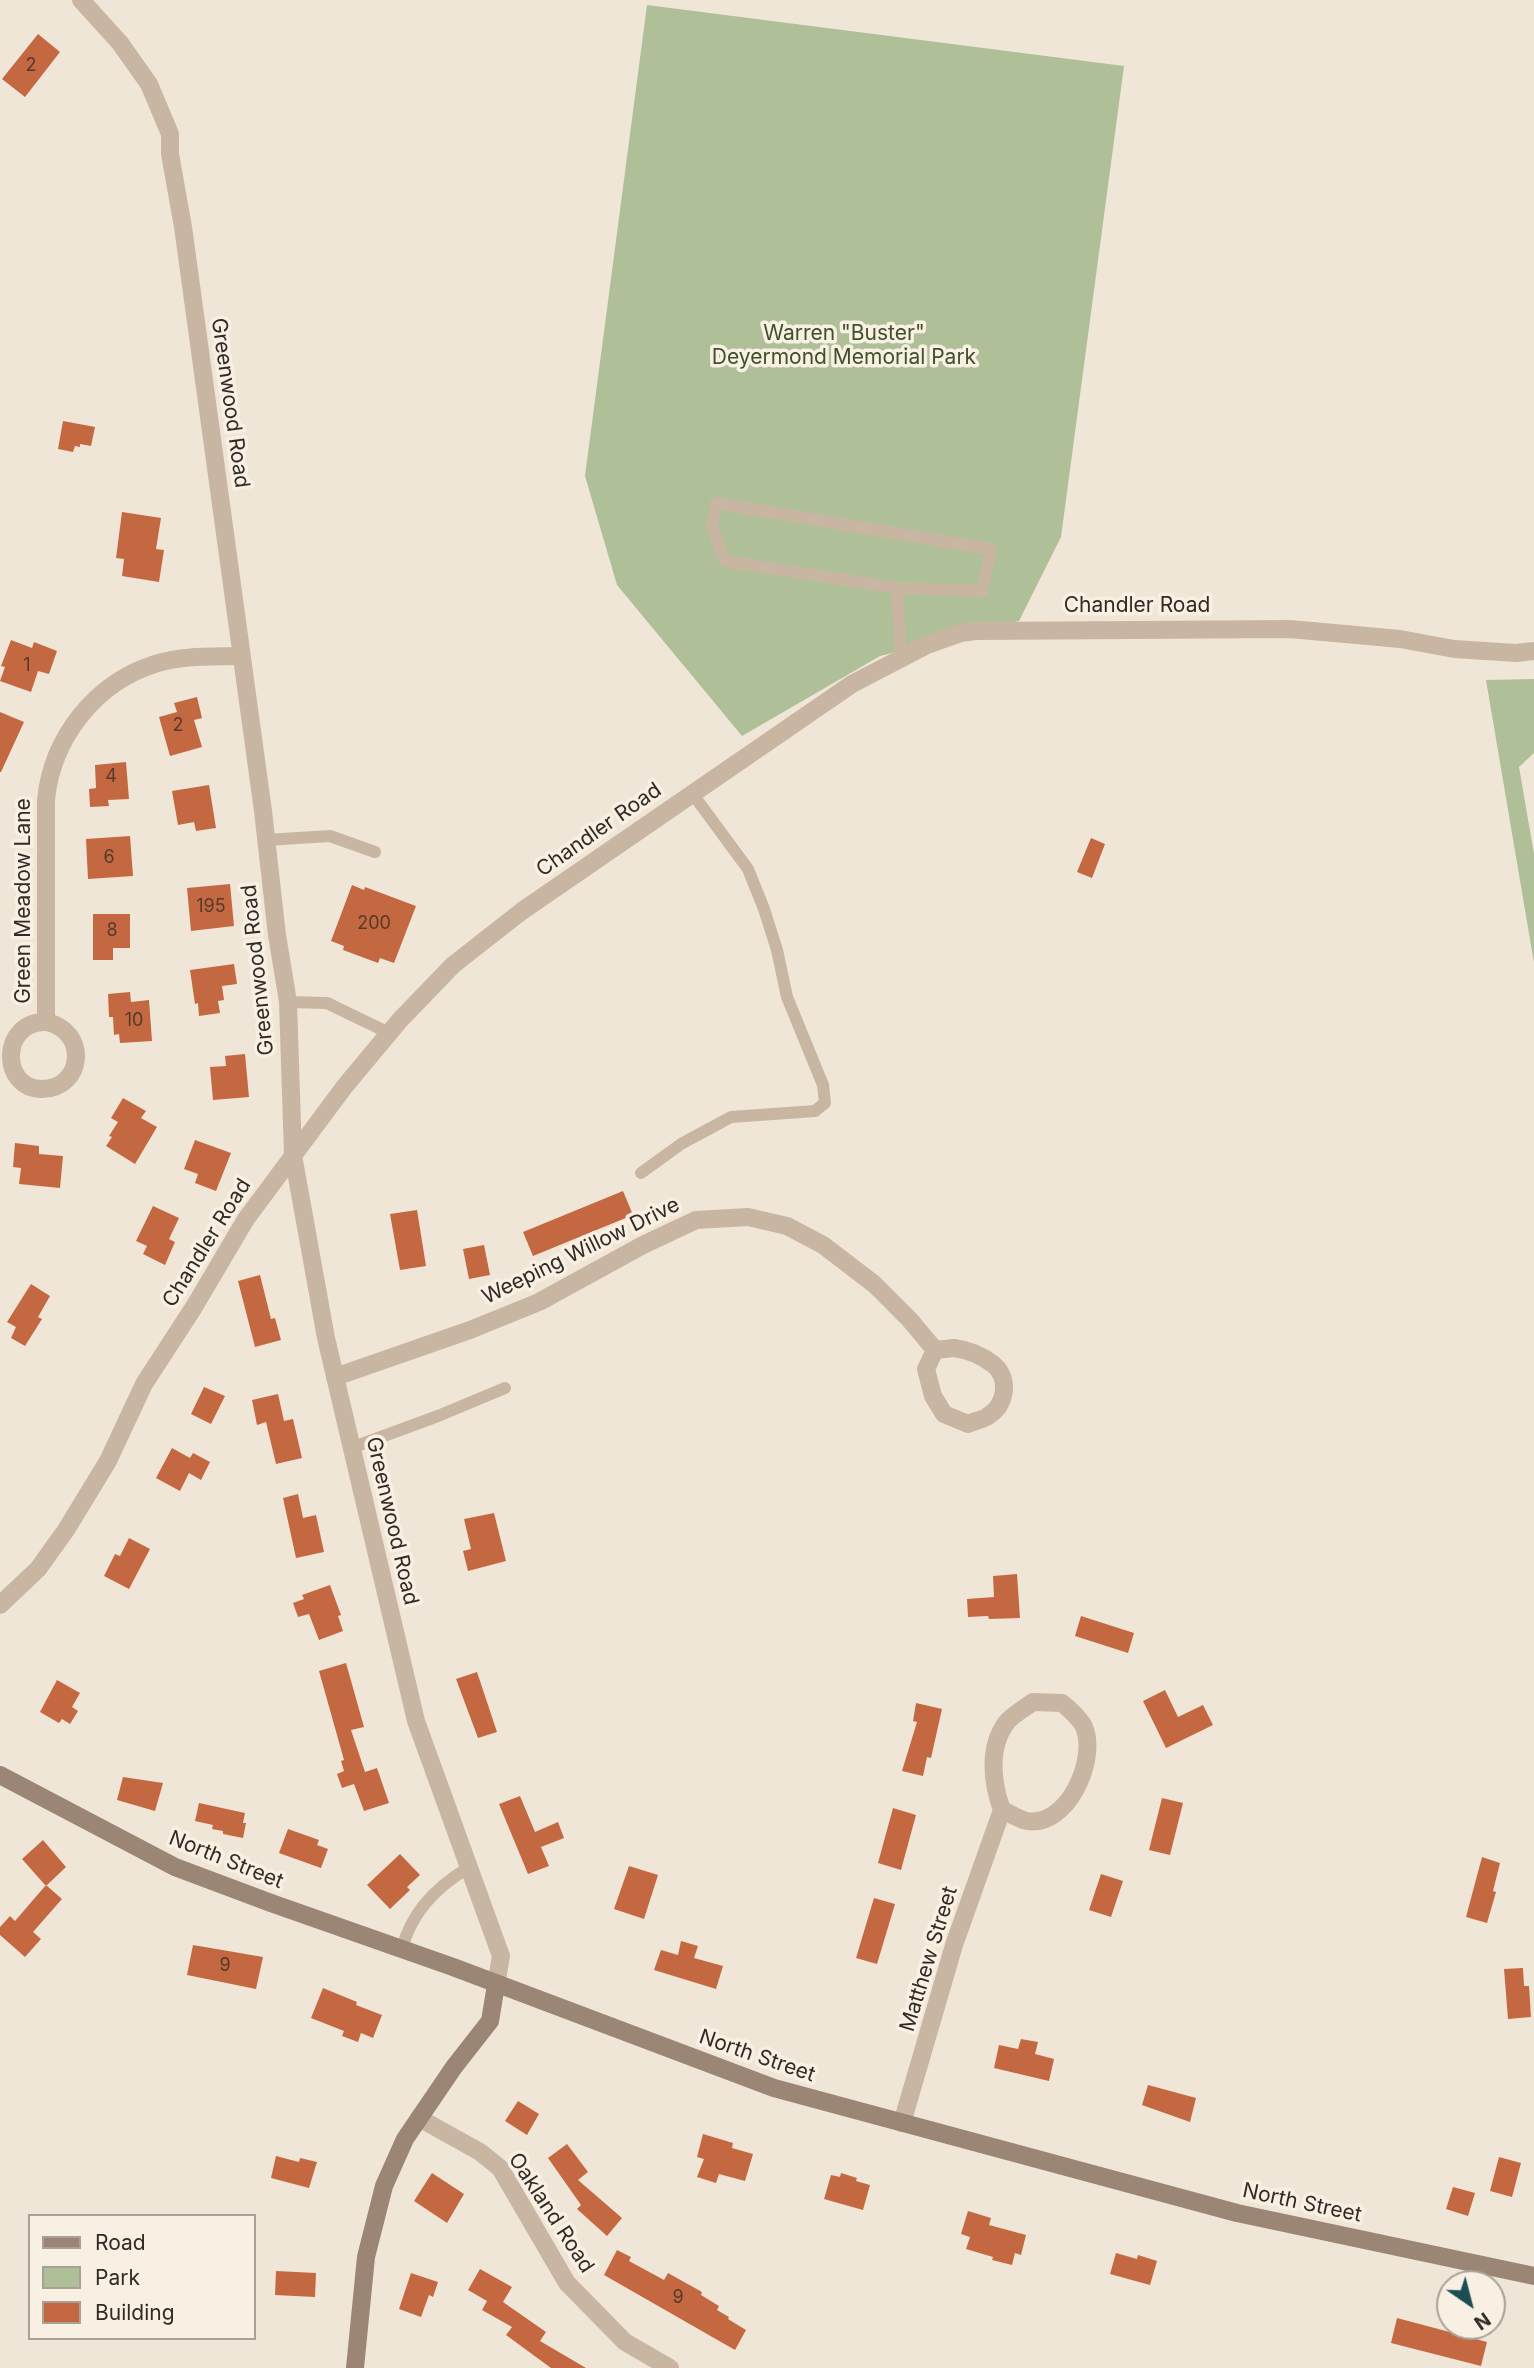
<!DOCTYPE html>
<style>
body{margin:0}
#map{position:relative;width:1534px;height:2368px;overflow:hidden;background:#f0e6d7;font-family:Inter,sans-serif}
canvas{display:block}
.legend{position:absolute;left:28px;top:2214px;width:228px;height:126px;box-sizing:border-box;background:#f8f0e3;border:2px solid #a9a197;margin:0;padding:9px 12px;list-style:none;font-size:21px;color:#332a25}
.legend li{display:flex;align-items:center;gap:14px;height:35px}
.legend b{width:35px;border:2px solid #a9a197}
.north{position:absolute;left:1436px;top:2270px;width:70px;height:70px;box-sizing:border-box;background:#f8f0e3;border:2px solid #a9a197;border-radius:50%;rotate:145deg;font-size:19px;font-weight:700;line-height:28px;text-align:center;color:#332a25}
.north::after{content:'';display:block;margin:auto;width:24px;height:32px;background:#1c4d53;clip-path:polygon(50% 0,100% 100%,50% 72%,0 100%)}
</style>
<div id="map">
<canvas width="1534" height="2368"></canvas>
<ul class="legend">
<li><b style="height:9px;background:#9b8575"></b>Road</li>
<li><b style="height:19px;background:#afbf98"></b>Park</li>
<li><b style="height:19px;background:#c46841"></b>Building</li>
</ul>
<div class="north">N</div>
</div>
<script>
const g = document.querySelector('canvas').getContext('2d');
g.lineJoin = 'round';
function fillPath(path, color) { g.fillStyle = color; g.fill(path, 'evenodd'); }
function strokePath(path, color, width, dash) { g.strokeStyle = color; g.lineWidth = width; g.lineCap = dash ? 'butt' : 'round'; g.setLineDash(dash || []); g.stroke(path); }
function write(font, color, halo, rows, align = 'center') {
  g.font = font + ' Inter,sans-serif'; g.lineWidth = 7; g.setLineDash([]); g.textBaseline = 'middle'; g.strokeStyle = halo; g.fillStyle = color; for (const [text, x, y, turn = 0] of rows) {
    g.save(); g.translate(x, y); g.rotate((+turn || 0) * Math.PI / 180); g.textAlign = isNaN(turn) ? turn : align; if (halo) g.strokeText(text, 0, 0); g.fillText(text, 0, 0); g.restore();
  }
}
fillPath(new Path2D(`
 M647 5 1124 66 1061 537 1019 621 880 656 742 736 617 585 585 476Z
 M1534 679V753L1519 767 1534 854V963L1486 680Z`), '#afbf98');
fillPath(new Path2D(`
 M38 34 60 52 25 97 2 79Z
 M63 421 95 427 91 446 80 444V447L75 446 73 452 58 449Z
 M122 512 161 518 156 549 164 550 159 582 122 576 124 559 116 558Z
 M11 640 32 648 34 642 57 651 49 674 38 671 31 692 0 681 5 667 1 666Z
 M197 697 202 718 194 720 202 747 170 756 159 717 177 712 174 703Z
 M0 712 24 722 1 772H0Z
 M126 762 129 799 108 800 109 806 90 807 89 789 96 788 95 765Z
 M209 785 216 828 196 831 194 822 178 825 172 791Z
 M130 836 133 876 88 879 86 839Z
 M1091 838 1105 844 1092 878 1077 872Z
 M230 884 234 926 191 931 187 888Z
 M352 885 364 890 365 887 416 906 394 963 380 958 378 963 343 950 344 946 331 941Z
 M93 914H130V948H113V960H93Z
 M234 964 237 984 222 986 224 1000 218 1001 220 1013 199 1016 198 1003 195 1004 190 970Z
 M130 992 131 1002 149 1000 152 1041 120 1043 119 1034 114 1035 113 1017H109L108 994Z
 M245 1054 249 1097 213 1100 210 1067 226 1066 225 1056Z
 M123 1098 146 1111 141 1118 157 1127 135 1164 106 1146 112 1137 109 1136 118 1122 111 1118Z
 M195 1140 231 1153 216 1191 195 1183 198 1174 184 1169Z
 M15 1143 39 1146V1154L63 1156 60 1188 19 1184 21 1168 13 1167Z
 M623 1191 633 1215 533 1256 523 1232Z
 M153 1206 179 1218 169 1239 175 1242 165 1265 143 1254 147 1246 136 1241Z
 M417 1210 426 1266 400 1270 390 1214Z
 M484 1245 490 1275 469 1279 463 1249Z
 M260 1275 271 1319 275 1318 281 1340 255 1347 238 1281Z
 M31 1284 50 1296 38 1317 42 1319 25 1346 11 1338 16 1327 7 1322Z
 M204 1387 225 1396 211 1424 191 1414Z
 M278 1394 284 1421 293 1419 302 1458 276 1464 266 1422 257 1425 252 1400Z
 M172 1448 190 1458 193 1453 210 1462 201 1480 189 1473 180 1491 156 1478Z
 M298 1494 303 1518 316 1515 324 1552 296 1558 283 1498Z
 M494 1513 506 1561 468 1571 463 1551 471 1549 464 1519Z
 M129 1538 150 1549 129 1589 104 1576 115 1554 120 1556Z
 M1017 1574 1020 1618 989 1619 988 1616 968 1617 967 1599 994 1597 993 1576Z
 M330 1585 341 1615 338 1616 343 1631 319 1640 309 1614 298 1617 293 1603 304 1599 302 1595Z
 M1081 1616 1134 1633 1128 1653 1075 1636Z
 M346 1663 364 1727 351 1730 365 1772 377 1768 389 1803 364 1811 354 1784 342 1788 337 1774 344 1771 341 1761 344 1760 319 1671Z
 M477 1672 497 1732 478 1738 456 1679Z
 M57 1680 80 1693 72 1707 78 1711 70 1724 62 1719 59 1723 40 1712Z
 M1165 1690 1178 1717 1203 1705 1213 1725 1166 1748 1143 1701Z
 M916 1703 942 1709 931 1758 927 1757 923 1776 902 1771 917 1722 913 1721Z
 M123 1777 163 1783 155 1811 117 1800Z
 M520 1796 535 1832 558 1822 564 1838 541 1847 549 1866 528 1874 499 1804Z
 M1162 1798 1183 1803 1170 1855 1149 1850Z
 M199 1803 245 1813 243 1823H246L243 1838 223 1834V1831L212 1829 213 1825 195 1821Z
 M893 1808 916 1815 901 1870 878 1863Z
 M288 1829 319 1840 317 1845 328 1849 321 1868 279 1853Z
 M43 1840 66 1867 46 1886 22 1859Z
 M400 1854 420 1875 407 1887 410 1890 390 1909 367 1885Z
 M1482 1857 1500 1863 1493 1891 1496 1892 1487 1923 1466 1917Z
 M629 1866 658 1875 644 1919 614 1909Z
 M1101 1874 1123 1881 1111 1917 1089 1910Z
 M46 1885 62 1899 33 1932 41 1939 25 1957 0 1935V1927L10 1916 15 1921Z
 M874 1898 895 1904 877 1964 856 1958Z
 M681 1941 698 1946 694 1958 723 1966 716 1989 654 1970 661 1950 678 1955Z
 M193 1945 263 1957 256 1989 187 1975Z
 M1523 1968 1524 1986H1529L1531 2017 1508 2019 1504 1969Z
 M323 1988 357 2002 356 2005 382 2015 373 2038 361 2033 358 2042 342 2036 344 2031 311 2018Z
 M1021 2039 1038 2042 1035 2054 1054 2059 1049 2081 994 2068 999 2045 1018 2049Z
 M1148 2085 1196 2098 1190 2122 1142 2105Z
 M518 2101 539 2114 527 2135 505 2121Z
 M703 2134 733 2143 732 2148 753 2154 745 2181 719 2174 716 2183 697 2177 704 2159 697 2157Z
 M567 2144 588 2172 578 2180 622 2218 607 2236 577 2209 581 2205 548 2158Z
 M276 2156 299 2162 300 2158 317 2162 309 2188 271 2178Z
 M1499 2157 1521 2163 1512 2197 1490 2191Z
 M432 2173 464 2194 447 2223 414 2201Z
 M841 2173 857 2178 856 2181 870 2185 863 2210 824 2199 831 2175 840 2177Z
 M1453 2187 1475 2193 1468 2216 1446 2209Z
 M968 2211 991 2218 989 2225 1026 2235 1021 2255 1015 2253 1012 2265 992 2260 993 2257 966 2249 970 2237 961 2234Z
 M617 2250 631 2257 629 2261 664 2280 668 2273 702 2292 701 2295 719 2306 717 2310 729 2317 728 2319 746 2330 735 2350 604 2275Z
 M1116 2253 1137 2259 1138 2255 1157 2261 1150 2285 1110 2274Z
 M480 2269 512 2287 503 2302 546 2332 540 2341 586 2368H551L506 2335 512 2327 482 2310 487 2301 468 2290Z
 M276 2271 316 2273 315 2297 275 2295Z
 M411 2273 438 2282 433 2297 429 2295 421 2317 399 2309Z
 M1397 2318 1487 2342 1481 2366 1391 2343Z`), '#c46841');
strokePath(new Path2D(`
 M897 588 982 591 991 549 716 503 712 527 725 561 897 588 901 658
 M266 840 330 836 375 852
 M288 1002 327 1003 389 1033
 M641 1173 681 1144 731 1117 815 1111 825 1103 823 1085 787 997 777 950 764 909 748 869 692 793
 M351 1448 438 1416 505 1388
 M402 1949C411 1913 436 1887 468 1868`), '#c8b6a3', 12);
strokePath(new Path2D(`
 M46 1022C89 1030 84 1089 42 1089 0 1089 0 1021 46 1022V800C52 738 95 683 155 664 183 655 213 657 241 656
 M954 1348C969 1350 982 1355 994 1365 1010 1379 1006 1405 988 1416 983 1420 974 1421 968 1424L944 1414 933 1396 926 1369 935 1350Z
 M335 1377 470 1330 539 1302 643 1245 696 1220 748 1217 787 1226 823 1245 874 1284 910 1320 935 1350
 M419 2118 480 2152 500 2168 567 2283 625 2342 670 2368
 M902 2123 954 1945 1002 1810C1010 1813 1019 1820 1027 1821 1067 1828 1098 1760 1084 1727 1080 1718 1069 1709 1062 1703L1033 1702C1025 1708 1012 1715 1006 1723 988 1748 992 1782 1002 1810`), '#c8b6a3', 18);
strokePath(new Path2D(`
 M81 0 120 43 149 84 170 134V154L183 227 263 811 277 935 288 1002 293 1155 326 1338 416 1721 501 1956 496 1985
 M0 1605 38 1569 66 1530 108 1461 144 1384 194 1307 246 1219 345 1086 400 1020 453 965 522 911 852 684 927 645 961 633 975 631 1290 629 1400 639 1454 649 1516 653 1534 651`), '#c8b6a3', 18);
strokePath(new Path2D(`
 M0 1775 175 1867 271 1903 453 1967 774 2088 1237 2213 1534 2276
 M355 2368 366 2257 384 2186 405 2139 454 2067 490 2021 496 1985`), '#9b8575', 18);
write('18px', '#573a2c', null, [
 ["2",31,66],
 ["1",27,666],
 ["2",178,726],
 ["4",111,777],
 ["6",109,858],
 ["195",211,907],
 ["200",374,924],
 ["8",112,931],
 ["10",134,1021],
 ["9",225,1966],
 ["9",678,2298]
]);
write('21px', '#405129', '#f8f0e3', [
 ["Warren \"Buster\"",844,334],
 ["Deyermond Memorial Park",844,358]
]);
write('21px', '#332a25', '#f8f0e3', [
 ["Greenwood Road",230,403,82],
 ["Chandler Road",1137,606],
 ["Chandler Road",599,830,-35],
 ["Green Meadow Lane",24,901,-90],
 ["Greenwood Road",258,970,-96],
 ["Chandler Road",207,1243,-58],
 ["Weeping Willow Drive",581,1251,-26],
 ["Greenwood Road",392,1521,77],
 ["North Street",226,1860,22],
 ["Matthew Street",929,1959,-73],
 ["North Street",757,2056,19],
 ["North Street",1302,2203,12],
 ["Oakland Road",551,2213,57]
]);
</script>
